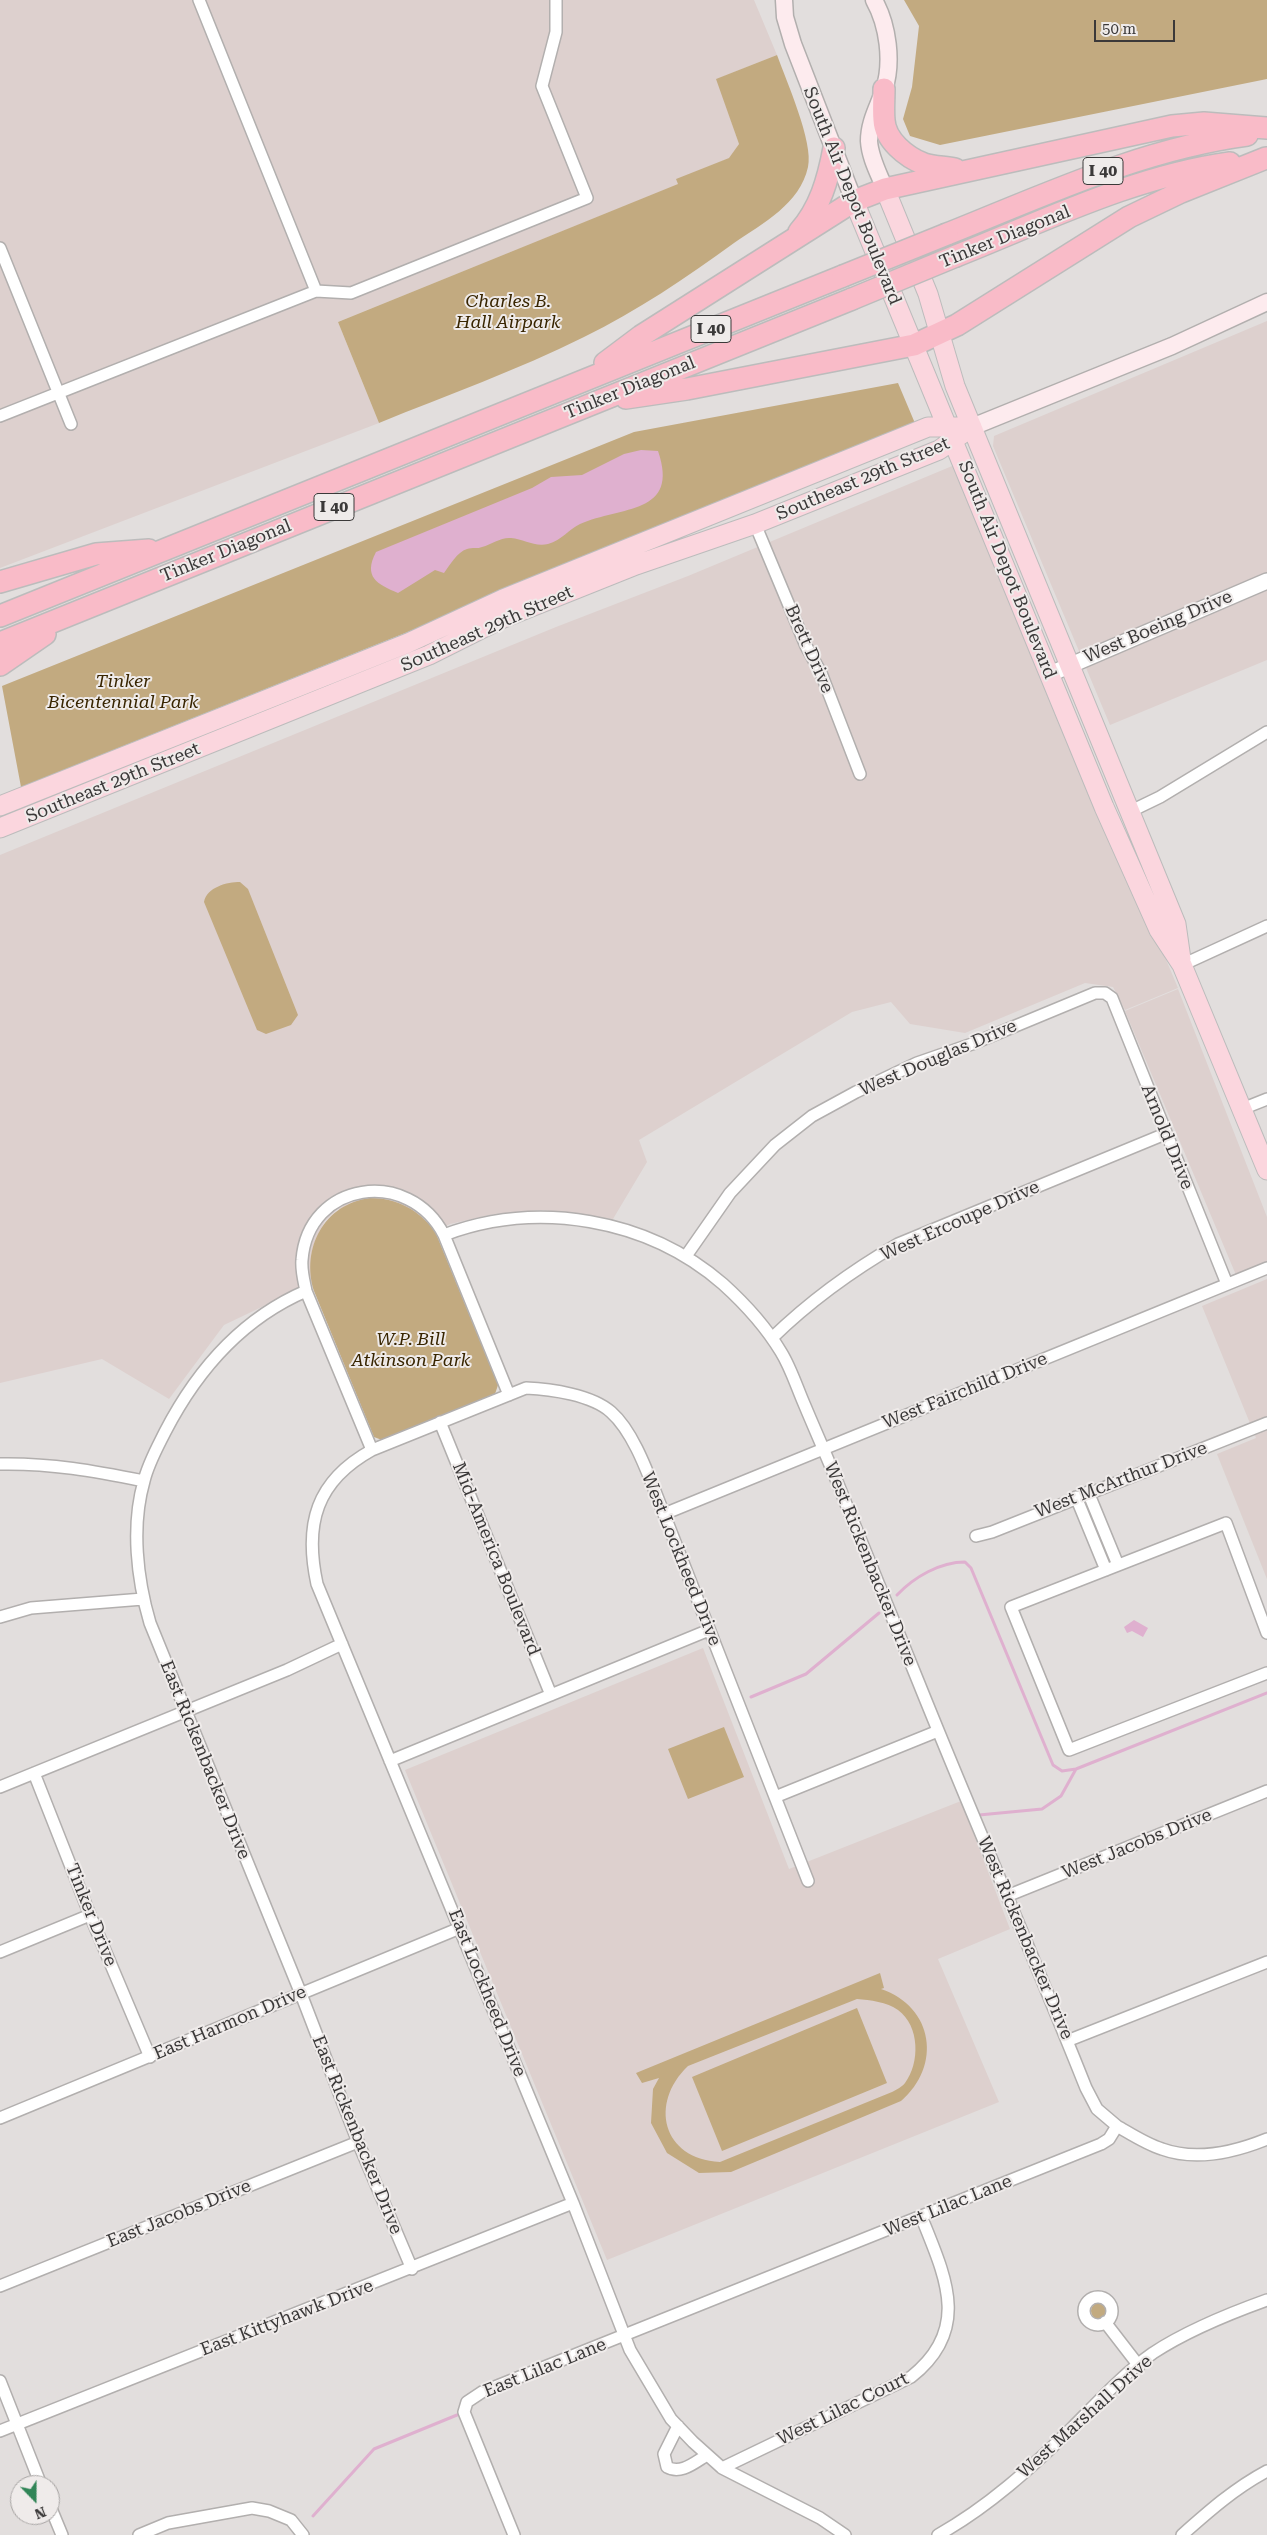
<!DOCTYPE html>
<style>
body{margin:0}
#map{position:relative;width:1267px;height:2535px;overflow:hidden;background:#e2dedd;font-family:"Roboto Serif",serif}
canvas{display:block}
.north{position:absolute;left:10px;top:2475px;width:50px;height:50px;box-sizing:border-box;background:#efebea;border:1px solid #a7a4a3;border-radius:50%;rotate:158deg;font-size:14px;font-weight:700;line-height:20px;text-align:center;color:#3b3939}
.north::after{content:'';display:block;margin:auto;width:18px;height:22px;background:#318557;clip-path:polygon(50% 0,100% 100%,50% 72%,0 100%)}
.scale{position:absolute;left:1094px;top:20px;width:81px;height:22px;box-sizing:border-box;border:2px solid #3b3939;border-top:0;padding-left:6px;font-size:15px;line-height:18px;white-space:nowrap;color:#3b3939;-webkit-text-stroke:4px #efebea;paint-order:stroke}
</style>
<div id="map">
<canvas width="1267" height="2535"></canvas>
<div class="north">N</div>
<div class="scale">50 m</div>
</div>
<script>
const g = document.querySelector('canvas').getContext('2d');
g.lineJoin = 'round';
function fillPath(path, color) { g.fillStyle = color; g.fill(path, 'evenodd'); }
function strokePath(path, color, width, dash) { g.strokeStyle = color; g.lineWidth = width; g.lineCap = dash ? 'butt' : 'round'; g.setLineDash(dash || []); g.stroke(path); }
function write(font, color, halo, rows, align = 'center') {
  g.font = font + ' "Roboto Serif",serif'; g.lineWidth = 4; g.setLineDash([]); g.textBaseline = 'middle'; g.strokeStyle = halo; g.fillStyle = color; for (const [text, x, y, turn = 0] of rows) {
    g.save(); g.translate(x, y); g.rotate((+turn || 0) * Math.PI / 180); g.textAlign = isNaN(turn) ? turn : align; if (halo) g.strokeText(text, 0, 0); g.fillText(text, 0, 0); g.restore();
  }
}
fillPath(new Path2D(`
 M0 0H754L777 55 717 79 739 144 730 158 677 179 679 184 338 322 379 423 0 568Z
 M1267 321V660L1110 725 993 446 994 436Z
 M957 464 1178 988 1125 1010 1113 987 1085 983 965 1033 910 1024 891 1002 852 1012 639 1140 647 1162 613 1219 543 1210 494 1214 450 1224 435 1231 338 1209 325 1221 316 1238 311 1255 312 1283 224 1325 169 1399 102 1359 0 1383V855L556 627 688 576Z
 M1178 989 1267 1217V1262L1236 1275 1125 1011Z
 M1267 1279V1579L1217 1454 1256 1438 1202 1306Z
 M703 1648 789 1869 961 1801 1010 1929 938 1959 999 2102 607 2260 405 1770Z`), '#ddd0ce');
fillPath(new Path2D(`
 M904 0H1267V79L940 145 910 136 903 119 912 87 919 26Z
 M777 55C786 80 814 143 808 167 800 204 763 223 734 243 686 278 637 311 584 337 518 370 447 395 379 423L338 322 678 184 676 179 729 158 739 144 716 79Z
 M898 383 917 428 21 787 2 686 634 432Z
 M240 882 248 889 298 1015 291 1025 266 1034 257 1030 204 902C207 887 227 882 240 882Z
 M370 1198C398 1198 418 1210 435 1231L498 1385 495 1394 382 1440 374 1437 314 1291C301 1248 324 1204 370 1198Z
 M724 1727 744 1777 688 1799 668 1749Z
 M880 1973 884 1988 881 1989C934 2007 942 2066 901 2101L731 2172 699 2173 667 2153 651 2123 653 2089 659 2078 642 2083 636 2073ZM857 1999C870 2000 887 2002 898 2010 920 2026 920 2063 905 2083 902 2087 896 2090 892 2092L720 2162C662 2159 649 2103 688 2066Z
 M857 2008 887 2083 722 2151 692 2077Z
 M1091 2311a8 8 0 1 1 16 0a8 8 0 1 1-16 0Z`), '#c2aa80');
fillPath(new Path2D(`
 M641 450 658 451C680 515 621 506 580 524 569 529 562 540 548 544 534 547 524 539 511 538 501 537 492 544 482 547 478 549 472 547 467 549 457 552 450 565 444 573L435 570 398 593C377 584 363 577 376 552L532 488 551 477 582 475 624 454Z
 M1134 1620 1148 1628 1143 1637 1132 1631 1127 1633 1124 1627Z`), '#dfb0cf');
strokePath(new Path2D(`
 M897 1595C914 1577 940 1562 965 1562L971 1568 1053 1765 1062 1771 1076 1769 1267 1693
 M751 1697 806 1674 879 1613
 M979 1815 1042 1809 1061 1796 1076 1769
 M313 2516 374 2449 457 2415`), '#dfb0cf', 3);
const minor = new Path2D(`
 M0 248 71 424
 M316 291 351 293 587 198 542 86 556 32V0
 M0 416 316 291 199 0
 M755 524 806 646 821 673 860 774
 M1129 812 1160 797 1267 732
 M1182 965 1267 926
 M1242 1109 1267 1099
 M444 1235C537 1200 647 1218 723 1284 744 1303 766 1327 781 1352 791 1368 797 1388 805 1406 818 1437 832 1468 844 1499 869 1560 893 1621 918 1681 973 1818 1032 1952 1086 2088L1097 2109 1117 2126
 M686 1256 730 1193 775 1145 812 1116 856 1092 917 1063 972 1044 1095 993H1105L1112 998 1227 1284
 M306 1291C241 1319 197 1370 165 1432 157 1448 148 1464 144 1481 131 1526 137 1579 150 1623L301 1994 358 2142 412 2269
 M772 1338C810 1301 853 1270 898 1244L1165 1134
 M440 1422 551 1695
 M372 1450 306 1291C304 1281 301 1270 302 1260 308 1181 409 1167 444 1235L509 1395
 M0 1464C51 1463 94 1471 144 1481
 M1088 1492 1118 1565
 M1076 1497 1106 1570
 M664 1514 1267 1268
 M976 1536 992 1532 1267 1423
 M0 1617 31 1608 143 1599
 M1267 1633 1226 1523 1011 1607 1069 1750 1267 1673
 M390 1761 709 1630
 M34 1773 90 1915 150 2057
 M0 1787 287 1670 342 1644
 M775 1797 938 1731
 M808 1881 664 1514C651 1483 636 1434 611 1412 592 1395 551 1389 526 1388L372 1450C316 1481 304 1524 317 1584L573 2203 630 2350 671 2419 693 2442 722 2468 820 2518 845 2535
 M1007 1896 1267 1791
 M0 1952 90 1915
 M1067 2041 1267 1962
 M0 2118 460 1928
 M0 2286 358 2142
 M1084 2311a14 14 0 1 1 28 0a14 14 0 1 1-28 0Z
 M1105 2322 1139 2366
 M0 2381 41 2485
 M678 2426 664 2454 667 2467C681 2475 695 2462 707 2455
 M0 2431 573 2203
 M722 2468 911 2377C972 2329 945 2276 921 2216
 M50 2506 62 2535
 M139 2535 168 2523 252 2508 269 2511 291 2520 303 2535
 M514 2535 464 2412 467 2402 482 2392 1101 2144 1109 2139 1117 2126C1131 2134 1146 2144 1162 2149 1195 2161 1235 2152 1267 2139
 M938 2535C988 2507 1031 2468 1072 2428 1098 2402 1123 2374 1153 2353 1188 2330 1228 2314 1267 2300
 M1182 2535C1209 2511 1235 2488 1267 2471`);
const tertiary = new Path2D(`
 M1050 674 1267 581`);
const secondary = new Path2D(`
 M784 0 785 17 793 44 854 201
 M874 0C888 25 893 62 884 90 878 107 869 122 869 141 870 158 879 174 885 189
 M972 427 1172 346 1267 302`);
const primary = new Path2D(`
 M885 189 928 294 955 386 1176 924 1181 959
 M854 201 1104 807 1159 930 1182 965 1267 1170
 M0 806 408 643 503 599 928 427H958
 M0 828 429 655 501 619 636 565 755 524 939 450 972 427`);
const motorway = new Path2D(`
 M884 89C884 99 883 110 884 120 885 140 906 157 924 164 934 167 945 167 955 169
 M799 232C820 208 828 180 834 148
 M947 234C1045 195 1142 149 1247 135
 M956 256C1044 221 1135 176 1230 163
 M605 363 641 336 854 201 885 189 1172 126 1204 123 1267 128
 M626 398 687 389 914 345 957 325 1129 217 1181 192 1266 158
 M0 582 96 554 149 550
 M0 616 843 276
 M0 643 852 299
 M0 665 45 634`);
strokePath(minor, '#b2afae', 14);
strokePath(tertiary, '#b2afae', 18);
strokePath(secondary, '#b2afae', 19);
strokePath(primary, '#bcbcbc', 21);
strokePath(motorway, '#bcbcbc', 24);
strokePath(minor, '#fff', 11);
strokePath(tertiary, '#fff', 15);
strokePath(secondary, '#fdebee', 16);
strokePath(primary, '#fbd6de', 19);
strokePath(motorway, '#f9bbc8', 21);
const motorwayBridge = new Path2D(`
 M843 276 947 234
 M852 299 956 256`);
strokePath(motorwayBridge, '#bcbcbc', 24, []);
strokePath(motorwayBridge, '#f9bbc8', 21);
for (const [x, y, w] of [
 [1103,171,40],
 [711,329,40],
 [334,507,40]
]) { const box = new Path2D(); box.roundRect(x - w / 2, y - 13.5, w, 27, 4); g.fillStyle = '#efebea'; g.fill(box); strokePath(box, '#3b3939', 1); }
write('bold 16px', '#3b3939', null, [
 ["I 40",1103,171],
 ["I 40",711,329],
 ["I 40",334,507]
]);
write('18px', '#3b3939', '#efebea', [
 ["South Air Depot Boulevard",852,196,68],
 ["Tinker Diagonal",1005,237,-22],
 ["Tinker Diagonal",630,388,-22],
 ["Southeast 29th Street",863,479,-23],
 ["Tinker Diagonal",226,551,-22],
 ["South Air Depot Boulevard",1007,570,68],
 ["West Boeing Drive",1158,627,-23],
 ["Southeast 29th Street",487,629,-24],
 ["Brett Drive",809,649,66],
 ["Southeast 29th Street",113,783,-22],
 ["West Douglas Drive",938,1058,-23],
 ["Arnold Drive",1167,1137,68],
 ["West Ercoupe Drive",960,1221,-24],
 ["West Fairchild Drive",965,1391,-22],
 ["West McArthur Drive",1121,1480,-21],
 ["Mid-America Boulevard",496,1559,68],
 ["West Lockheed Drive",681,1559,68],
 ["West Rickenbacker Drive",870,1564,68],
 ["East Rickenbacker Drive",205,1760,68],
 ["West Jacobs Drive",1137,1844,-22],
 ["Tinker Drive",91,1915,68],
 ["West Rickenbacker Drive",1025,1938,67],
 ["East Lockheed Drive",487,1993,68],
 ["East Harmon Drive",230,2023,-23],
 ["East Rickenbacker Drive",357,2135,68],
 ["West Lilac Lane",948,2206,-22],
 ["East Jacobs Drive",179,2214,-22],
 ["East Kittyhawk Drive",287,2318,-21],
 ["East Lilac Lane",545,2368,-22],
 ["West Lilac Court",843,2409,-26],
 ["West Marshall Drive",1085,2417,-42]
]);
write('italic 18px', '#382500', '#efebea', [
 ["Charles B.",508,302],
 ["Hall Airpark",508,323],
 ["Tinker",123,682],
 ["Bicentennial Park",123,703],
 ["W.P. Bill",411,1340],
 ["Atkinson Park",411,1361]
]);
</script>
